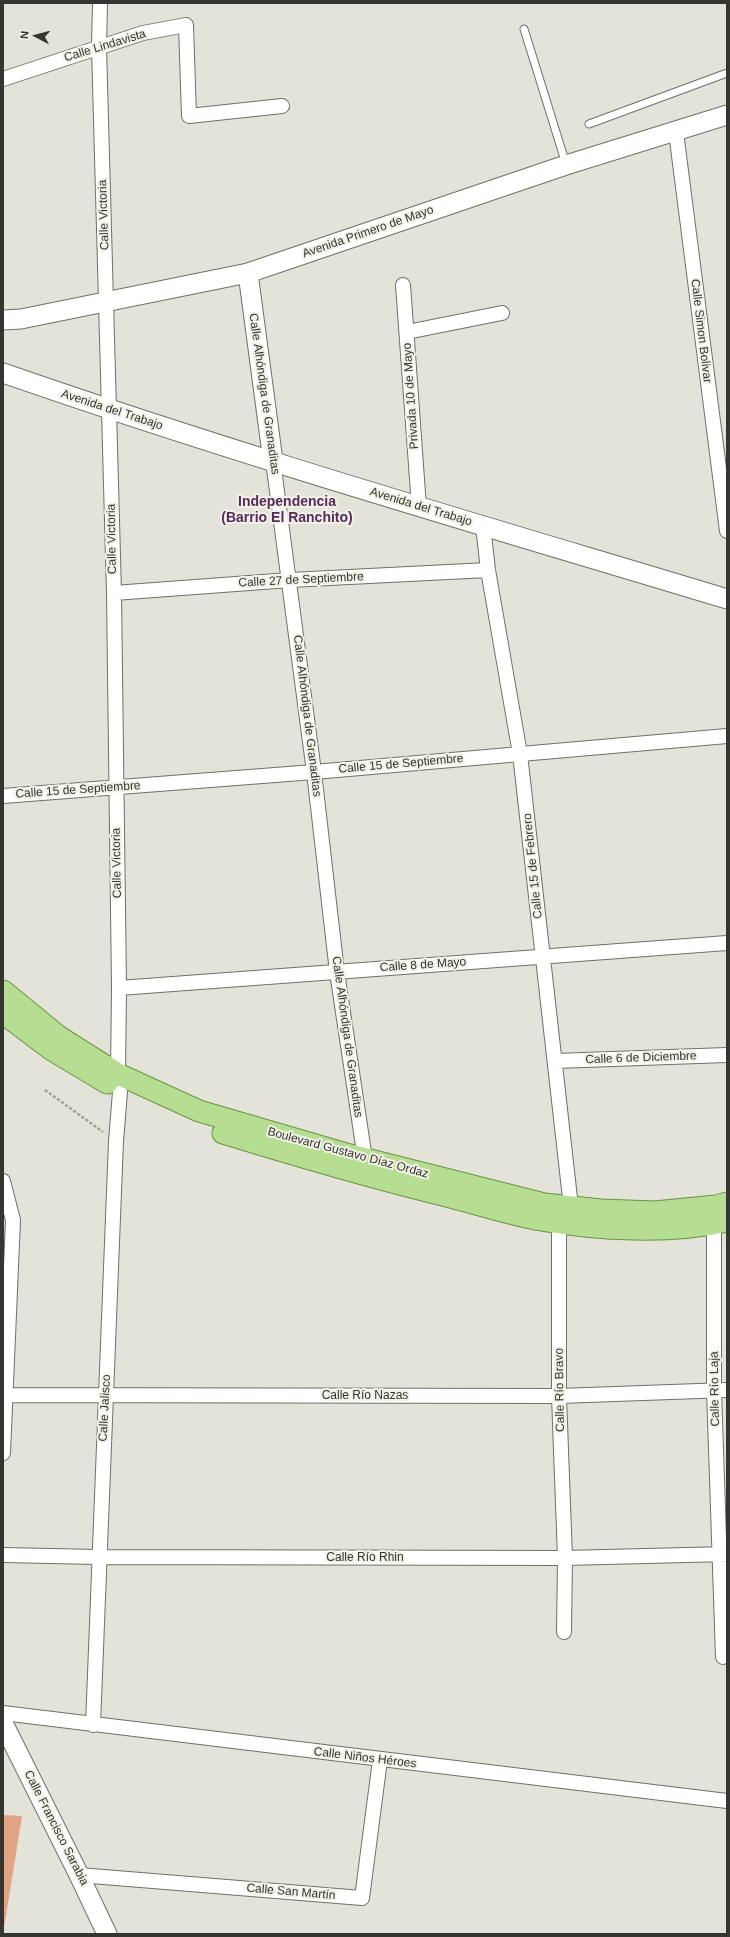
<!DOCTYPE html>
<meta charset="utf-8">
<style>
body{margin:0}
#map{position:relative;width:730px;height:1937px;overflow:hidden;background:#e4e3d9;font-family:Helvetica,sans-serif}
canvas{display:block}
.frame{position:absolute;inset:0;border:4px solid #353531;pointer-events:none}
.north{position:absolute;left:16px;top:16px;width:40px;height:40px;-webkit-text-stroke:3px #f1f1e6;paint-order:stroke;rotate:276deg;font-size:11px;font-weight:700;line-height:16px;text-align:center;color:#353531}
.north::after{content:'';display:block;margin:auto;width:14px;height:18px;background:#353531;clip-path:polygon(50% 0,100% 100%,50% 72%,0 100%)}
</style>
<div id="map">
<canvas width="730" height="1937"></canvas>
<div class="frame"></div>
<div class="north">N</div>
</div>
<script>
const g = document.querySelector('canvas').getContext('2d');
g.lineJoin = 'round';
function fillPath(path, color) { g.fillStyle = color; g.fill(path, 'evenodd'); }
function strokePath(path, color, width, dash) { g.strokeStyle = color; g.lineWidth = width; g.lineCap = dash ? 'butt' : 'round'; g.setLineDash(dash || []); g.stroke(path); }
function write(font, color, halo, rows, align = 'center') {
  g.font = font + ' Helvetica,sans-serif'; g.lineWidth = 4; g.setLineDash([]); g.textBaseline = 'middle'; g.strokeStyle = halo; g.fillStyle = color; for (const [text, x, y, turn = 0] of rows) {
    g.save(); g.translate(x, y); g.rotate((+turn || 0) * Math.PI / 180); g.textAlign = isNaN(turn) ? turn : align; if (halo) g.strokeText(text, 0, 0); g.fillText(text, 0, 0); g.restore();
  }
}
fillPath(new Path2D(`
 M3 1815 22 1816 3 1934Z`), '#e1a484');
const lane = new Path2D(`
 M524 29 566 164
 M589 124 727 73`);
const street = new Path2D(`
 M100 3 99 47 114 593 119 988 118 1074
 M3 79 143 33 186 25 189 116 282 106
 M676 132 727 531
 M403 285 419 507
 M407 332 502 313
 M273 461 314 772 337 972 365 1159
 M483 526 488 570 520 754 571 1207
 M114 593 290 580 488 570
 M3 796 314 772 727 736
 M119 988 727 943
 M555 1061 727 1055
 M3 1181 13 1220 3 1453
 M559 1222V1396L565 1558 564 1632
 M714 1224V1390L723 1657
 M3 1395 559 1396 727 1390
 M3 1555 98 1557 565 1558 727 1554
 M3 1713 727 1801
 M93 1725 116 1141 120 1092
 M79 1875 362 1898 380 1760`);
const secondary = new Path2D(`
 M248 273 273 461
 M3 320 21 319 248 273 566 165 727 115
 M3 373C242 456 485 526 727 599
 M3 1723 79 1875 107 1934`);
const primary = new Path2D(`
 M3 991 58 1036 118 1074 199 1111 350 1155 544 1204 601 1210 655 1212 716 1206 727 1203
 M3 1013 52 1050 107 1083
 M223 1133C298 1156 372 1178 447 1196 478 1204 509 1214 541 1220 598 1230 670 1234 727 1221`);
strokePath(lane, '#707067', 9);
strokePath(street, '#707067', 16);
strokePath(secondary, '#707067', 21);
strokePath(primary, '#699541', 23);
strokePath(new Path2D(`
 M45 1090 103 1132`), '#a0a098', 2.5, [3, 2]);
strokePath(lane, '#fff', 7);
strokePath(street, '#fff', 14);
strokePath(secondary, '#fff', 19);
strokePath(primary, '#b6de92', 21);
write('12px', '#353531', '#f1f1e6', [
 ["Calle Lindavista",105,46,-17],
 ["Calle Victoria",104,215,-92],
 ["Avenida Primero de Mayo",368,232,-19],
 ["Calle Simon Bolivar",701,331,83],
 ["Calle Alhóndiga de Granaditas",264,394,82],
 ["Privada 10 de Mayo",411,396,-94],
 ["Avenida del Trabajo",112,410,18],
 ["Avenida del Trabajo",421,507,17],
 ["Calle Victoria",112,539,-91],
 ["Calle 27 de Septiembre",301,580,-3],
 ["Calle Alhóndiga de Granaditas",307,716,83],
 ["Calle 15 de Septiembre",401,764,-5],
 ["Calle 15 de Septiembre",78,790,-4],
 ["Calle Victoria",117,863,-91],
 ["Calle 15 de Febrero",533,866,-96],
 ["Calle 8 de Mayo",423,965,-4],
 ["Calle Alhóndiga de Granaditas",347,1037,82],
 ["Calle 6 de Diciembre",641,1058,-2],
 ["Boulevard Gustavo Díaz Ordaz",348,1153,15],
 ["Calle Río Laja",715,1389,-91],
 ["Calle Río Bravo",560,1390,-91],
 ["Calle Río Nazas",365,1396],
 ["Calle Jalisco",105,1408,-87],
 ["Calle Río Rhin",365,1558],
 ["Calle Niños Héroes",365,1758,7],
 ["Calle Francisco Sarabia",56,1828,63],
 ["Calle San Martín",291,1892,5]
]);
write('bold 14px', '#582a5d', '#f1f1e6', [
 ["Independencia",287,502],
 ["(Barrio El Ranchito)",287,518]
]);
</script>
